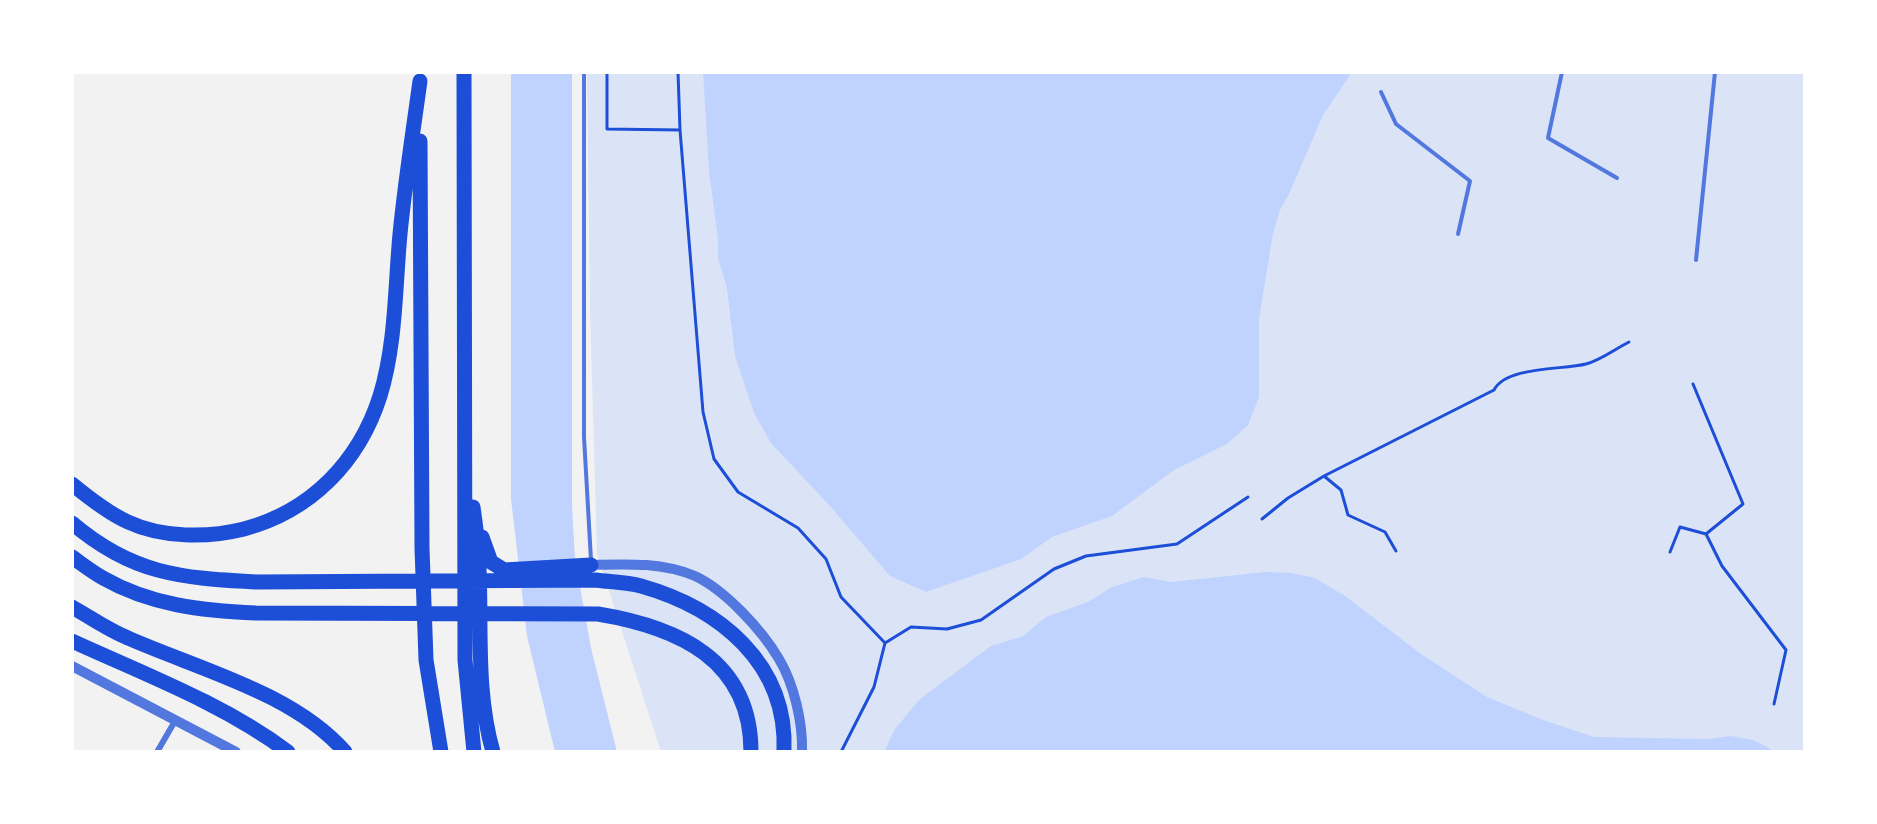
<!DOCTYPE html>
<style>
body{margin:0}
#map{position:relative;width:1877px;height:824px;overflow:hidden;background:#f2f2f2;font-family:Roboto,sans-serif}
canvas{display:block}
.frame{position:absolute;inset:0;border:74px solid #fff;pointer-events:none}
</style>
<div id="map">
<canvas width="1877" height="824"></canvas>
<div class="frame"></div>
</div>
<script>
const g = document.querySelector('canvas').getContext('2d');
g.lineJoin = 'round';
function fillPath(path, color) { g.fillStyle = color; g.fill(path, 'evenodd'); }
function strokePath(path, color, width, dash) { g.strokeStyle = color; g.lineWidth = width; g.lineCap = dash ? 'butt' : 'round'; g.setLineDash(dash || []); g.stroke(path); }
fillPath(new Path2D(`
 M587 72H1805V752H661L597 554 590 309Z`), '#dbe4f7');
fillPath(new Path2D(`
 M511 72H572V506L575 559 591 648 617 752H555L527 636 511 499Z
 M703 72H1352L1323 115 1289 194 1280 210 1273 233 1259 319V397L1248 425 1227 444 1174 470 1112 516 1052 537 1021 559 926 592 890 576 830 506 771 443 754 413 735 356 727 288 718 258V239L709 171Z
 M1266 572 1291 573 1315 578 1345 596 1421 654 1487 697 1543 720 1594 737 1708 739 1731 736 1753 740 1769 748 1773 752H884L895 729 920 699 991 646 1023 636 1046 617 1088 602 1112 587 1144 577 1171 582Z`), '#bfd3fe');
strokePath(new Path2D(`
 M607 72V129L680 130
 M678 72 680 130 703 412 714 459 738 492 798 528 826 559 841 597 885 643 911 627 947 629 981 620 1054 569 1086 556 1177 544 1248 497
 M1693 384 1743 504 1706 534 1722 566 1786 650 1774 704
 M1324 476 1341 490 1348 515 1385 532 1396 551
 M1262 519 1288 498 1324 476 1494 390C1506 366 1563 370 1586 364 1601 360 1615 349 1629 342
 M1670 552 1680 527 1706 534
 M841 752 874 687 885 643`), '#1d4ed8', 3);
strokePath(new Path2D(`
 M584 72V437L591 560
 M1562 72 1548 138 1617 178
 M1381 92 1396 124 1470 181 1458 234
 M1696 260 1715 72`), '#5277de', 4);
strokePath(new Path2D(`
 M157 752 175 721`), '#5277de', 6);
strokePath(new Path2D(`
 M591 565C626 564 661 562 695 576 725 590 762 630 779 659 794 684 803 723 802 752
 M72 666 236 752`), '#5277de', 10);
strokePath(new Path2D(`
 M464 72 465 660 474 752
 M420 141 422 548 426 660 441 752
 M72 484C89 498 108 513 128 522 162 538 208 538 244 529 311 511 359 462 380 396 396 344 395 287 400 234 405 183 413 132 420 81
 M473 507C475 521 477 535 478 549 483 616 474 686 493 752
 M72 523C132 574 180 578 256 582L595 580C610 582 626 582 641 586 719 608 788 663 784 752
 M482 537 491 562 504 570 591 565
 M72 557C82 564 92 572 103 578 150 605 203 611 256 613L598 614C677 627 751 659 751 752
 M72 607C90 617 108 630 128 638 198 669 294 693 345 752
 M72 641C144 674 224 704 288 752`), '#1d4ed8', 15);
</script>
